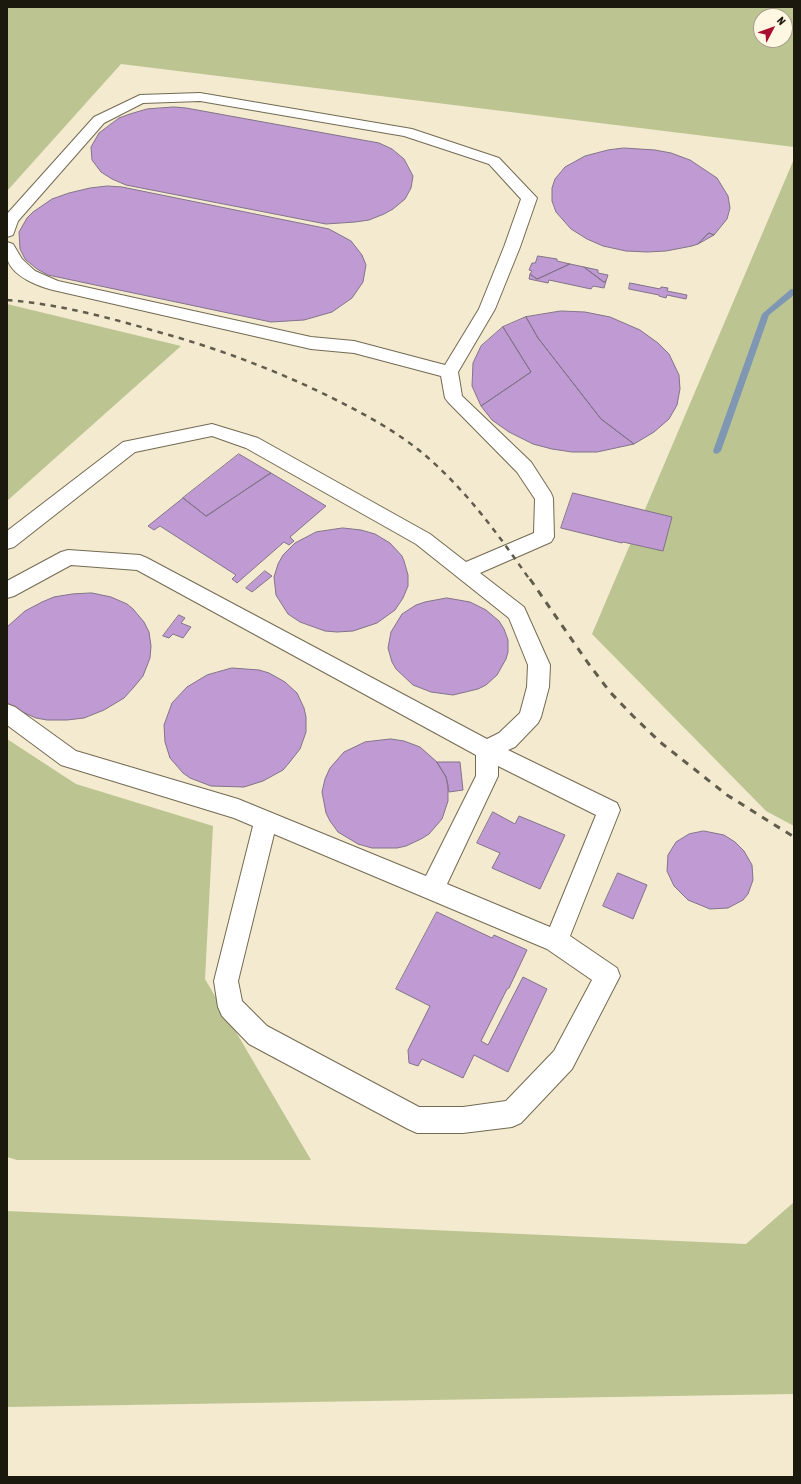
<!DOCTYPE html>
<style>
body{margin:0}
#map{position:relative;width:801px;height:1484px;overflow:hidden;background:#f3eacf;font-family:"Asap Condensed",sans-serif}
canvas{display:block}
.frame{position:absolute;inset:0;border:8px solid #1b180e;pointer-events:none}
.north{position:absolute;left:753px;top:8px;width:40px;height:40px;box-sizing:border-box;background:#fff7e2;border:1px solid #a49e8d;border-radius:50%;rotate:49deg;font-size:11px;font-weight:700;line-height:16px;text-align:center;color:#1b180e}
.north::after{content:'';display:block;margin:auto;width:14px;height:18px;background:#a70e31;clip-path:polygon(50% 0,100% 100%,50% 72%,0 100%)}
</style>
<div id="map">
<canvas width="801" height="1484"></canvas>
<div class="frame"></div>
<div class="north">N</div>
</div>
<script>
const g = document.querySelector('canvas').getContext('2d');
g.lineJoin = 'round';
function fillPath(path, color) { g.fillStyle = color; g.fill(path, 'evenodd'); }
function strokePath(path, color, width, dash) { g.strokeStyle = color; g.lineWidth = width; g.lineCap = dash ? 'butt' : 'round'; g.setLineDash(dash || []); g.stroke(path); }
fillPath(new Path2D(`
 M7 7H794V147L121 64 7 191ZM761 16H785V40H761Z
 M794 159V826L766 811 592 634Z
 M7 304 181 346 7 501Z
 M7 739 76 784 213 826 205 979 311 1160H17L7 1157Z
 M794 1202V1394L7 1407V1211L746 1244Z`), '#bcc592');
fillPath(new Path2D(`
 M791 289H794V295L769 315 721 451 717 454 714 453 713 451 762 314Z`), '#8097b4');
const building = new Path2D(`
 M174 107 186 108 379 143 392 149 404 159 413 176 411 188 405 199 393 209 384 214 369 220 355 222 326 224 126 185 112 179 101 172 92 160 91 147 99 133 119 118 130 114 147 109Z
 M624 148 655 150 671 153 690 160 717 178 728 196 730 208 727 219 714 235 709 233 698 244 692 246 666 251 647 252 626 251 603 246 587 239 571 229 556 212 552 201V188L555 179 565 167 585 156 608 150Z
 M108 186 122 187 329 229 351 241 362 255 366 265 363 282 352 298 332 312 304 320 271 322 48 275 37 269 25 259 20 249 19 232 27 218 33 212 52 199 69 193 90 188Z
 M709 233 714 235 698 244Z
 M538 256 557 259V261L570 264 537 279 530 274 532 271 529 270 532 263H535Z
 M570 264 584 267 604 282 606 281 604 288 593 286 591 289 549 280 548 283 529 279 530 274 537 279Z
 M584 267 598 270V273L608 275 606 281 604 282Z
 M630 283 660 289 661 287 668 288 667 291 687 295 686 299 667 295 666 298 659 296V295L629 289Z
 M561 311 585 312 610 317 640 330 658 343 669 354 679 375 680 389 677 405 669 419 654 432 634 444 601 419 538 338 526 317Z
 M526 317 538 338 601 419 634 444 597 452H572L552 449 533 444 509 432 492 420 481 406 531 372 503 327Z
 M503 327 531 372 481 406 472 386 473 363 481 346Z
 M239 454 271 473 206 516 183 498Z
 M271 473 326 506 290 537 294 541 289 545 284 542 237 583 232 579 236 575 160 526 154 530 148 526 183 498 206 516Z
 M573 493 672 517 663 551 623 542 622 543 561 528Z
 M343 528 361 530 375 534 390 543 402 556 404 561 408 575V586L403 598 395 610 377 623 353 631 337 632 325 631 300 622 288 614 276 595 274 577 278 564 283 555 295 543 316 532Z
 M265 571 272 576 252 592 246 588Z
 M92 593 111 597 127 604 133 609 144 622 149 632 151 646 150 658 143 676 134 687 124 698 104 710 84 718 67 720H47L36 718 18 710 7 703V627L25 611 42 602 54 597 72 594Z
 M447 598 470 602 486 610 499 621 504 629 508 640V652L506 659 497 675 486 685 478 689 453 695 431 692 413 685 396 669 392 662 388 648 391 632 402 614 416 605 425 602Z
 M179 615 185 618 181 623 191 627 183 638 173 634 169 638 163 636Z
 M232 668 259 670 269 673 285 682 297 693 304 708 306 717V732L300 749 289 763 283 770 263 781 244 787 211 786 190 778 183 773 170 758 165 742 164 725 172 703 187 687 207 675Z
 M391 739 404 741 420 747 437 762 446 777 448 785V801L442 819 429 834 421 839 406 846 397 848H372L358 844 338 832 330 821 326 813 322 792 325 779 330 768 344 752 365 742Z
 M437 762H460L463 790 449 792 446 777Z
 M493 812 515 824 519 816 565 835 540 889 492 868 500 853 477 843Z
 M704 831 724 835 735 842 744 851 752 865 753 880 748 894 743 900 728 908 710 909 688 900 674 886 667 871 668 855 676 842 689 834Z
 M618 873 647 885 633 919 603 906Z
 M437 912 492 938 494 935 527 950 509 988 507 989 481 1041 488 1045 523 977 547 989 508 1072 474 1055 463 1078 422 1059 418 1066 409 1063 408 1050 430 1006 396 989Z`);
fillPath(building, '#c09ad3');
strokePath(building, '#817389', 1);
const minor = new Path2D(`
 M200 93 412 129 499 158 537 198 520 247 495 309 458 372 462 396 531 462 551 493 553 498 554 537 551 542 480 573 524 607 550 665 549 687 541 717 538 723 515 747 508 750 617 803 620 810 570 936 617 968 620 976 572 1069 521 1123 512 1127 463 1133H417L408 1129 249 1044 222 1016 218 1007 214 981 253 826 234 818 61 765 7 725V704L15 707 76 751 238 799 426 876 476 776V755L137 570 71 565 14 596 7 598V581L61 552 68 550 140 555 147 558 487 739 499 733 520 713 527 687 528 665 509 618 416 544 246 448 212 436 135 452 14 547 7 549V531L123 442 212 424 258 438 430 534 466 562 534 533 535 499 517 472 448 402 445 398 441 376 354 353 311 349 53 290C38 286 14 277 8 261 5 256 7 248 7 242L13 244 22 259 35 271 58 281 311 337 354 341 445 365 479 309 504 247 521 199 489 164 404 136 200 101 143 103 104 123 18 221 13 235 7 237V214L94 117 140 95ZM498 766 596 815 550 927 447 884 498 776ZM274 834 547 949 592 980 554 1051 506 1101 463 1107H419L267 1026 242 1001 238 981Z`);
strokePath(minor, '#736a53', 2);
fillPath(minor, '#fff');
strokePath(new Path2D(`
 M7 300C57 304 107 317 155 331 213 347 265 366 320 392 355 409 390 427 420 451 464 487 498 534 530 580`), '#615c4c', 2.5, [5.5, 5.5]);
strokePath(new Path2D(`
 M530 579 588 663 610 692 633 716 660 742 727 795 794 837`), '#615c4c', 3, [7, 7]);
</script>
